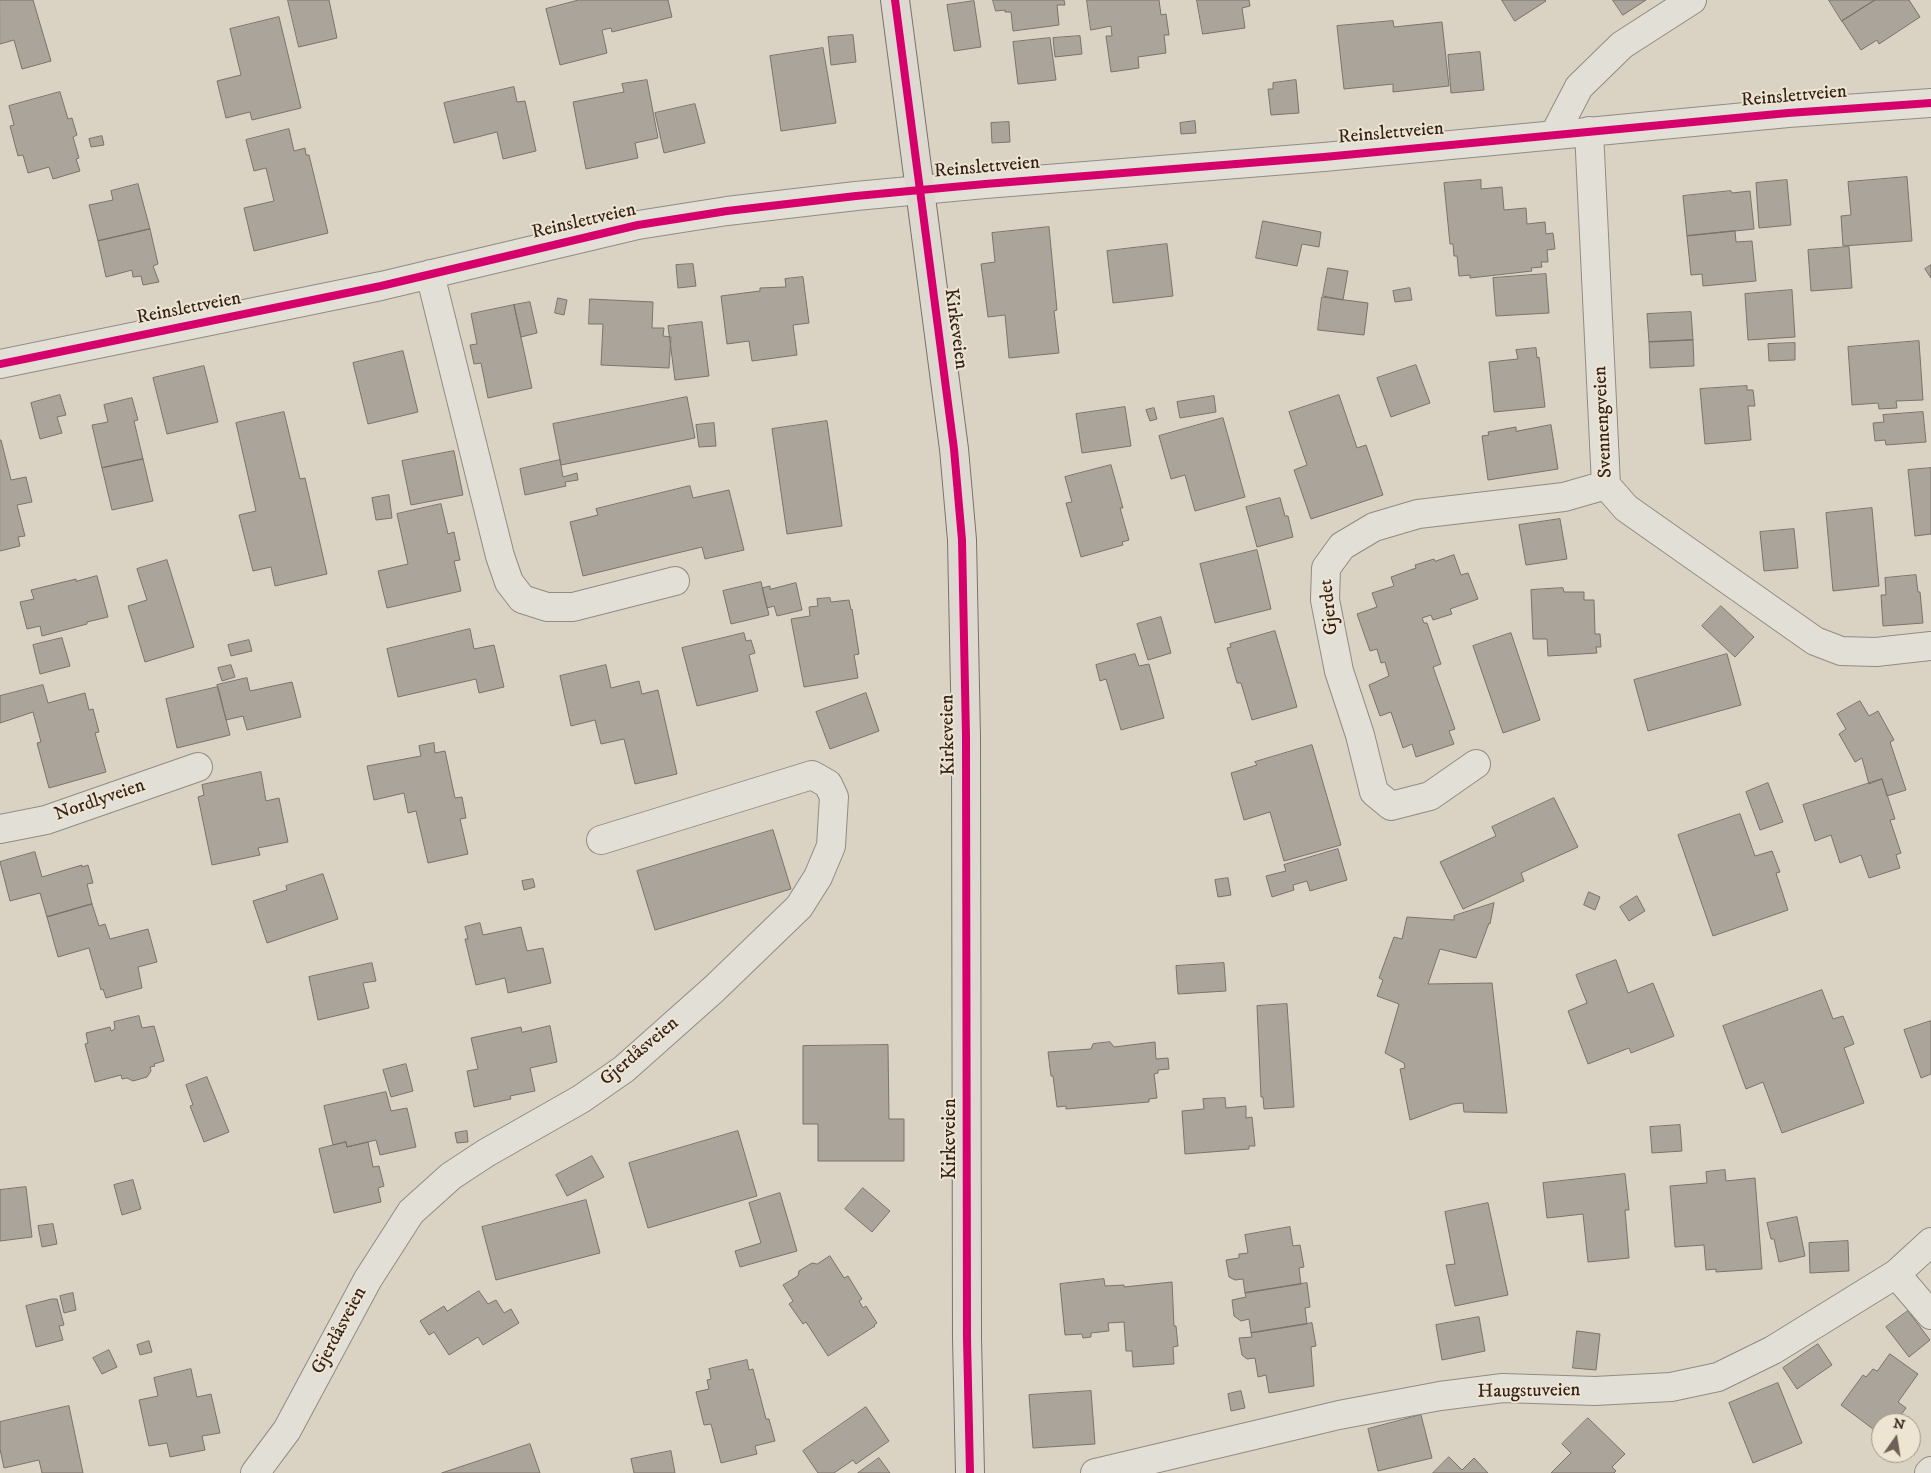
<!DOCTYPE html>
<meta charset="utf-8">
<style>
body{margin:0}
#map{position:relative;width:1931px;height:1473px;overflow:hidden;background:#dad2c3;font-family:"IM FELL DW Pica",serif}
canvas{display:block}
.north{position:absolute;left:1871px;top:1413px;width:50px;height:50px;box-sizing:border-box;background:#ede4d2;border:1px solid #a39789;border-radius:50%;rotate:13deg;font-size:14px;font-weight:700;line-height:20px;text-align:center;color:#35231b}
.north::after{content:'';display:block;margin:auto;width:18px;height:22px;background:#6f6056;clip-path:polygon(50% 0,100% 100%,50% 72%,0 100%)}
</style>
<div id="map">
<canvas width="1931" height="1473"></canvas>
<div class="north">N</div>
</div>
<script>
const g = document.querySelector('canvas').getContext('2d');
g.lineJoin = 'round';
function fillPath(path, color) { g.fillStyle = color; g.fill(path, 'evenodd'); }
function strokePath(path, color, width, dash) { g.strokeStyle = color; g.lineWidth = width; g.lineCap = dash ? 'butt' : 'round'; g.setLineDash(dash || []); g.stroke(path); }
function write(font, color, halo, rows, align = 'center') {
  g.font = font + ' "IM FELL DW Pica",serif'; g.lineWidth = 4; g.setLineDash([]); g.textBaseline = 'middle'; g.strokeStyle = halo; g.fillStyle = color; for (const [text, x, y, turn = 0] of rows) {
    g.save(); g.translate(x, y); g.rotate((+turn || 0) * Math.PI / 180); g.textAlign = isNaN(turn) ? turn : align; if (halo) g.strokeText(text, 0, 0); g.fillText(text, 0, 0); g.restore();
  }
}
const building = new Path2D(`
 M0 0H33L51 61 22 69 14 40 0 44Z
 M288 0H329L337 38 299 47Z
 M579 0H668L672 17 612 32 611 28 602 30 607 53 560 65 546 9Z
 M993 0H1064L1065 5H1057L1059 25 1013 31 1011 12H1005V10L996 11Z
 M1087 0H1159L1161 15 1166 14 1169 35H1164L1166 53 1138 57 1139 68 1111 72 1106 36H1112L1111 26 1091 30Z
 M1197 0H1249L1250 6 1242 8 1245 28 1203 34Z
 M1502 0H1545L1546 1 1515 21Z
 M1613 0H1646L1623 15Z
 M1829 0H1875L1842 21Z
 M1875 0H1909L1920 17 1879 44 1877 40 1861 50 1842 21Z
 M974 1 981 47 954 51 947 5Z
 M279 17 301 108 252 120 250 112 226 118 217 81 241 75 230 29Z
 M1393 21 1394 27 1442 22 1449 86 1393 92V84L1344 89 1337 26Z
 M853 35 856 62 831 65 828 37Z
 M1080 36 1082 54 1055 57 1053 38Z
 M1050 38 1056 80 1018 84 1013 42Z
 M823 48 836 123 781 131 770 56Z
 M1480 52 1484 90 1451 93 1448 55Z
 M647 80 658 138 635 143 638 158 586 169 573 102 624 92 622 84Z
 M1296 80 1299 113 1271 115 1268 89H1273V83Z
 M514 87 517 102 525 101 536 151 503 159 497 132 454 143 444 103Z
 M60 92 68 119 72 118 77 135 73 137 79 158 76 159 80 171 53 179 49 167 28 173 23 155 18 156 10 126 14 125 9 106Z
 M695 104 705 143 664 153 655 113Z
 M1195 121 1196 133 1181 134 1180 123Z
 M1009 122 1010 142 992 143 991 123Z
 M289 129 294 151 305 148 306 155H309L328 233 254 251 244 208 274 201 266 168 254 171 246 140Z
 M102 136 104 145 91 147 89 139Z
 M1907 177 1912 241 1843 246 1841 216 1851 215 1848 182Z
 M1481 180V189L1502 187 1504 210 1526 208 1527 224 1545 222 1546 234 1553 233 1555 249 1547 250 1548 262H1541L1542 267 1531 268 1532 271 1470 278V275L1459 276 1457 256H1454L1453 244H1450L1444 183Z
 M1787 180 1791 225 1759 228 1756 183Z
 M138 184 150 229 98 241 89 205 113 200 111 191Z
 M1731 191 1732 193 1750 191 1754 229 1687 236 1683 196Z
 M1263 221 1321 232 1319 247 1302 244 1297 266 1256 258Z
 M1049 227 1057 310 1054 311 1059 353 1009 358 1005 315 988 317 981 264 995 262 992 233Z
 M150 229 158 264 153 266 159 282 143 285 141 276 133 277 132 270 106 277 98 241Z
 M1735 231 1736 242 1752 241 1756 281 1703 286 1702 274 1691 275 1687 236Z
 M1167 244 1173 296 1113 303 1107 251Z
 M1849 247 1852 288 1811 291 1808 250Z
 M693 264 696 286 678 288 676 265Z
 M1931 265V278L1925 269Z
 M1328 268 1348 271 1343 300 1323 296Z
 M1546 274 1549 313 1496 316 1493 278Z
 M803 277 809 323 793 325 797 355 752 361 749 341 727 344 721 296 760 291V288L786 287 785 279Z
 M1410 288 1412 300 1395 302 1393 291Z
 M1792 290 1795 337 1748 340 1745 294Z
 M1322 297 1368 303 1364 335 1318 330Z
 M558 298 567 300 564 315 555 313Z
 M590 299 653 302 652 328H664L663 336 671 337 669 368 601 365 603 324H589Z
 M530 302 537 333 521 337 514 305Z
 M514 305 532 388 488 398 481 363 474 364 470 345 477 344 471 314Z
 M1691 312 1693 340 1649 342 1647 314Z
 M702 322 709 376 675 380 668 326Z
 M1693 340 1694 366 1650 368 1649 342Z
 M1919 341 1923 400 1896 401 1897 408 1879 409 1878 403 1852 405 1848 347Z
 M1795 343V360L1769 361 1768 344Z
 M1536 348 1537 358 1539 357 1545 407 1494 412 1489 362 1518 359 1516 350Z
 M403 351 418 412 368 424 353 363Z
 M1416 365 1430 403 1391 417 1377 378Z
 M204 366 218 422 167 434 153 378Z
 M1747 386V390H1753L1755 406H1748L1751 440 1705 444 1700 389Z
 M60 395 66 415 57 417 62 433 40 439 31 403Z
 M1339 395 1357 448 1366 445 1383 495 1311 519 1294 470 1307 465 1289 412Z
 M1214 396 1216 412 1180 418 1177 402Z
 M687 397 695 438 561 465 553 424Z
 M132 398 138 420 134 421 143 459 102 468 92 425 108 422 104 405Z
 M1125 407 1131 446 1082 453 1076 414Z
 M1154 408 1157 419 1150 421 1146 410Z
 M284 412 300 479 305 478 327 574 275 586 271 567 253 571 239 515 256 511 236 423Z
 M1923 412 1926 442 1886 445 1885 440 1875 441 1873 423 1884 422 1883 415Z
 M1223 418 1245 497 1195 511 1185 475 1171 479 1159 436Z
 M827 421 842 526 787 534 772 429Z
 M714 423 716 446 699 447 696 425Z
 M1551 425 1558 469 1488 480 1482 436 1489 435 1488 432 1516 427V431Z
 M0 440H1L11 480 26 477 32 502 17 505 25 536 18 537 20 546 0 551Z
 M454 451 463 495 411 505 402 461Z
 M143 459 153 501 112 510 102 468Z
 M560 460 563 477 577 473 578 480 565 482 566 486 525 495 520 469Z
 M1111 465 1123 508H1120L1129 540 1122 542 1123 545 1081 557 1066 503 1072 502 1065 477Z
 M1931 468V534L1915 536 1908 470Z
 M690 486 693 498 729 490 744 550 705 559 702 547 583 576 570 522 598 515 596 509Z
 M389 495 392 518 376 520 372 498Z
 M1280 498 1285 516H1288L1293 537 1257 547 1246 507Z
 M441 504 448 534 454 532 460 560 454 561 461 591 387 608 378 571 408 564 397 514Z
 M1872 508 1879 586 1833 591 1826 513Z
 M1560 519 1567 559 1526 565 1519 525Z
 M1794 529 1798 568 1764 571 1760 532Z
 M1257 550 1271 609 1215 623 1200 564Z
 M1454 555 1461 575 1468 573 1478 599 1450 609 1452 614 1433 620 1431 615 1422 618 1424 623H1427L1441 664 1433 667 1455 729 1449 731 1454 744 1416 757 1412 744 1403 748 1391 712 1380 716 1369 685 1389 676 1385 662 1381 663 1377 649 1370 651 1357 614 1377 607 1372 593 1394 586 1391 577 1416 568 1415 565 1434 559 1435 561Z
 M167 560 194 647 145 662 128 606 147 600 137 569Z
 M1916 575 1918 592H1920L1923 623 1883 626 1881 595H1886L1885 578Z
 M97 576 108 617 87 622V624L42 636 40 626 27 629 20 602 34 599 31 590 76 579V581Z
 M761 582 769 615 731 624 723 591Z
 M796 583 802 610 777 616 774 606 767 608 762 588 770 586V589Z
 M1563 588 1564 592H1584V600H1594L1595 634H1600L1601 647H1596L1597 653 1548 656 1547 639H1533L1531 590Z
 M830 598 831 602 849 600 851 610 852 609 859 654 854 655 858 678 804 687 791 619 810 616 809 607 818 606 817 599Z
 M1721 606 1754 637 1735 657 1702 626Z
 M1161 617 1171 653 1148 660 1137 624Z
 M470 629 474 649 494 645 504 687 479 693 476 679 398 697 387 649Z
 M1275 631 1297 707 1252 720 1241 683H1237L1227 648 1231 647 1230 644Z
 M744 633 746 641 751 640 755 653 749 655 758 691 697 706 682 648Z
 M1511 633 1540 720 1503 733 1473 646Z
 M62 638 70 666 40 674 33 645Z
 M249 640 252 651 231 656 228 645Z
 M1135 654 1139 666 1149 664 1164 718 1121 730 1106 679 1100 681 1096 665Z
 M1727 654 1741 705 1648 731 1634 680Z
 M231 665 235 677 222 681 218 668Z
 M606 665 611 688 639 681 642 694 658 690 677 774 635 784 624 739 601 744 595 720 571 726 560 676Z
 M247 678 250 691 292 682 301 717 247 730 243 716 226 720 217 685Z
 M43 685 48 703 85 693 89 710 93 709 99 732 95 733 106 772 49 788 37 743 41 742 33 712 0 723V696Z
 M218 687 230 735 177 748 166 699Z
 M866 693 879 731 830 749 816 712Z
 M1860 701 1869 716 1878 711 1894 740 1890 742 1906 790 1887 796 1882 779 1869 784 1862 758 1855 762 1839 734 1846 729 1837 714Z
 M434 743 435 753 445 751 455 798 462 797 466 818 460 819 468 854 428 863 416 811 408 813 404 793 374 800 367 766 421 756 419 746Z
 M1312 745 1341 845 1284 861 1270 812 1244 820 1231 773 1257 765 1255 762Z
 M261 772 266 801 279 798 288 842 258 848 260 855 212 865 198 797 204 795 202 785Z
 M1882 779 1895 819 1890 820 1901 853 1896 855 1900 868 1869 878 1861 855 1840 863 1831 835 1815 841 1803 805Z
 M1768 783 1783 822 1760 830 1746 792Z
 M1554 798 1578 847 1521 873 1524 881 1463 909 1440 862 1496 836 1492 827Z
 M1740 814 1755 856 1772 851 1780 872 1776 873 1788 910 1713 936 1678 835Z
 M773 830 791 889 655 930 637 871Z
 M1338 849 1347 880 1310 891 1307 881 1293 885 1294 890 1272 897 1266 876 1286 871 1284 865Z
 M35 852 42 877 82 865V867L88 865 93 883 87 884 92 904 47 917 40 893 10 901 0 862Z
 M323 874 338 919 267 943 253 901 287 890 286 886Z
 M1228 878 1231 895 1218 897 1215 880Z
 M533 879 535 887 524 890 522 881Z
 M1589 892 1600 897 1595 910 1584 905Z
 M1637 896 1645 911 1629 921 1620 907Z
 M1494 903 1490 924 1489 923 1476 958 1440 949 1428 984 1492 983 1507 1113 1464 1112 1463 1103 1453 1104 1410 1120 1400 1069 1405 1068 1404 1063 1385 1053 1399 1004 1377 996 1383 980 1379 978 1394 937 1402 939 1407 917 1454 920V916Z
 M92 904 99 926 105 924 110 939 148 929 157 962 138 967 142 988 106 998 103 989 101 990 89 948 58 957 47 917Z
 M480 923 483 935 521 927 527 951 543 948 551 983 508 993 505 978 476 985 465 939H468L465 927Z
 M1616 960 1628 993 1653 983 1674 1036 1631 1053 1629 1048 1588 1064 1568 1011 1587 1003 1576 975Z
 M372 963 376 981 363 983 369 1008 318 1020 309 977Z
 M1224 963 1226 991 1178 994 1176 966Z
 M1822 990 1833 1019 1843 1016 1854 1044 1844 1048 1864 1103 1782 1133 1763 1082 1746 1089 1723 1026Z
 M1287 1004 1294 1107 1264 1109 1263 1097H1261L1257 1006Z
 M139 1016 142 1028 154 1026 164 1061 154 1064 155 1066 150 1067 151 1071 147 1077 133 1081 127 1078 122 1079 121 1075 95 1082 85 1044 88 1043 86 1033 110 1027 111 1031 115 1029 114 1022Z
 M1931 1021V1074L1921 1078 1904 1030Z
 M550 1026 557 1062 530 1068 535 1091 510 1096 511 1099 474 1107 467 1071 478 1069 471 1038 521 1027 522 1032Z
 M1110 1042 1114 1047 1155 1042 1156 1059 1168 1058 1169 1069 1158 1070V1073L1154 1074 1157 1098 1149 1099V1102L1066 1109V1106L1057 1107 1053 1076H1051L1048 1052 1091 1049 1093 1044Z
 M888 1045 889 1119H904V1161H818V1124H803V1046Z
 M406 1064 413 1091 391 1097 383 1070Z
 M207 1077 229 1132 204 1142 190 1106 193 1105 186 1085Z
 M386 1092 391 1111 407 1108 416 1147 380 1155 376 1140 347 1147 346 1142 333 1145 324 1106Z
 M1225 1098 1226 1108 1246 1106V1118L1252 1117 1255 1146H1249V1149L1185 1154 1182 1111 1204 1109 1203 1099Z
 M1680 1125 1682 1151 1652 1153 1650 1127Z
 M467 1131 468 1142 457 1143 455 1133Z
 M738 1131 757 1196 648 1228 629 1163Z
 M346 1142 347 1147 368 1142 373 1167 379 1166 384 1186 378 1188 381 1202 334 1213 319 1149Z
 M592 1156 604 1177 567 1196 556 1175Z
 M1725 1170 1726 1181 1755 1178 1762 1269 1716 1272V1269L1706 1270 1704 1245 1675 1247 1670 1186 1707 1183 1706 1172Z
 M1625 1174 1629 1210H1625L1629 1258 1588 1262 1583 1214 1547 1218 1543 1183Z
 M133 1180 141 1209 122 1215 114 1185Z
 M26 1187 32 1237 0 1241V1190Z
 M863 1188 890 1211 872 1232 845 1209Z
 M780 1193 797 1251 740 1267 735 1251 761 1243 749 1203Z
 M586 1200 600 1253 496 1280 482 1227Z
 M1488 1203 1508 1295 1455 1306 1446 1265 1455 1264 1445 1212Z
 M1797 1217 1805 1256 1779 1262 1774 1239H1771L1767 1223Z
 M53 1224 57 1244 42 1247 38 1226Z
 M1290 1227 1293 1246 1300 1245 1304 1267 1299 1268 1301 1284 1245 1293 1243 1279 1235 1280 1229 1277 1226 1260 1239 1258V1254L1248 1253 1245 1235Z
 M1848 1241 1849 1271 1810 1273 1809 1243Z
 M830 1256 844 1278 848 1276 862 1299 859 1301 863 1308 866 1306 877 1323 874 1325 875 1326 828 1356 806 1322 803 1324 789 1304 793 1301 783 1285 798 1276 799 1271 812 1263 817 1264Z
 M1104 1279 1105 1286 1124 1285V1287L1172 1282 1174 1326H1176L1178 1346 1173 1347 1174 1364 1133 1367 1132 1351H1126L1124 1322 1108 1323 1109 1331 1091 1333V1337L1083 1338 1082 1334 1065 1335 1060 1284Z
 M1307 1283 1310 1307 1305 1308 1307 1324 1251 1333 1249 1319 1241 1321 1234 1316 1232 1300 1246 1297 1245 1293Z
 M479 1291 488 1304 496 1300 504 1313 511 1309 519 1323 483 1345 478 1337 449 1355 434 1332 429 1335 420 1321 444 1306 447 1311Z
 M73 1293 76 1310 64 1313 60 1296Z
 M52 1299H57L64 1325 59 1326 63 1340 36 1347 26 1306Z
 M1908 1311 1930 1340 1909 1357 1886 1327Z
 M1479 1317 1485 1351 1442 1360 1436 1325Z
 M1312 1323 1316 1346 1311 1347 1314 1386 1269 1393 1266 1375 1258 1377 1255 1358 1247 1359 1242 1355 1239 1338 1252 1337 1251 1333Z
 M1577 1331 1600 1334 1596 1370 1573 1368Z
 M149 1341 152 1352 140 1355 137 1345Z
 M1818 1344 1832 1365 1797 1389 1783 1368Z
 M109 1350 117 1367 102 1374 93 1358Z
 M1890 1354 1918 1374 1898 1402 1906 1408 1895 1423H1881V1435L1841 1405 1863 1375 1866 1377 1873 1369 1877 1371Z
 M747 1360 749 1370 753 1369 766 1419H769L775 1441 755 1446 757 1454 721 1463 711 1424 704 1425 696 1392 709 1389 707 1380 711 1379 709 1369Z
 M191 1369 197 1397 211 1394 220 1433 202 1436 205 1450 170 1457 167 1443 149 1446 139 1400 158 1396 154 1378Z
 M1778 1383 1802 1443 1753 1463 1729 1403Z
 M1091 1391 1095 1444 1033 1448 1029 1395Z
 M1241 1391 1245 1408 1231 1411 1228 1394Z
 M69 1406 83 1473H42L39 1460 4 1468 0 1449V1422Z
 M866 1407 889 1441 856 1464 853 1460 834 1473H818L803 1451Z
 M1421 1415 1432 1458 1378 1471 1368 1429Z
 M1588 1418 1625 1454 1612 1467 1616 1471 1614 1473H1551L1571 1453 1562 1444Z
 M530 1444 540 1473H442Z
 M671 1451 675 1473H634L631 1459Z
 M1449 1457 1462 1470 1474 1458 1488 1473H1433Z
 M879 1458 890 1473H858Z`);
fillPath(building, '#aba49a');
strokePath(building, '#7b736b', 1);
const minor = new Path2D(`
 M1589 131 1606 485 1626 508 1815 641 1841 651 1876 652 1931 646
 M1554 135 1579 87 1622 45 1692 0
 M430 274 500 556 509 582 522 599 547 607H573L675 581
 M0 364 381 286 638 225 727 211 856 196 985 184 1324 157 1788 113 1931 103
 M1476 764 1430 796 1391 806 1374 792 1360 735 1339 671 1325 600 1326 568 1342 546 1374 527 1418 514 1564 497 1606 485
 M0 829 46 820 198 767
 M1896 1274 1931 1315
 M255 1473 287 1430 368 1279 411 1212 451 1176 486 1153 581 1099 624 1069 714 989 799 907 818 877 831 846 834 797 828 784 812 775 601 840
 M1095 1473 1339 1415 1440 1396 1503 1388 1595 1391 1671 1387 1718 1377 1773 1350 1896 1274 1931 1242
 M1929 1473 1931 1471`);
const major = new Path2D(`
 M895 0 954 449 962 540 966 736 967 1338 970 1473`);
strokePath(minor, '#928b82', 30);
strokePath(major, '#7b736b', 30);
strokePath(minor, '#e2dfd7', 28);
strokePath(major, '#ddd9d1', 28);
strokePath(new Path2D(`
 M895 0 954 449 962 540 966 736 967 1338 970 1473
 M0 364 381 286 638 225 727 211 856 196 985 184 1324 157 1788 113 1931 103`), '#d6006c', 8);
write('19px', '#35231b', '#ede4d2', [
 ["Reinslettveien",1794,97,-5],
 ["Reinslettveien",1391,134,-5],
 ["Reinslettveien",987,168,-5],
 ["Reinslettveien",584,222,-13],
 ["Reinslettveien",189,309,-11],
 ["Kirkeveien",955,329,82],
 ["Svennengveien",1604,422,-93],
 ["Gjerdet",1330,607,-96],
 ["Kirkeveien",949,735,-91],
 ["Nordlyveien",100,801,-19],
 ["Gjerdåsveien",640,1052,-40],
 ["Kirkeveien",951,1139,-90],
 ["Gjerdåsveien",340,1331,-62],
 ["Haugstuveien",1529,1392,-1]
]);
</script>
